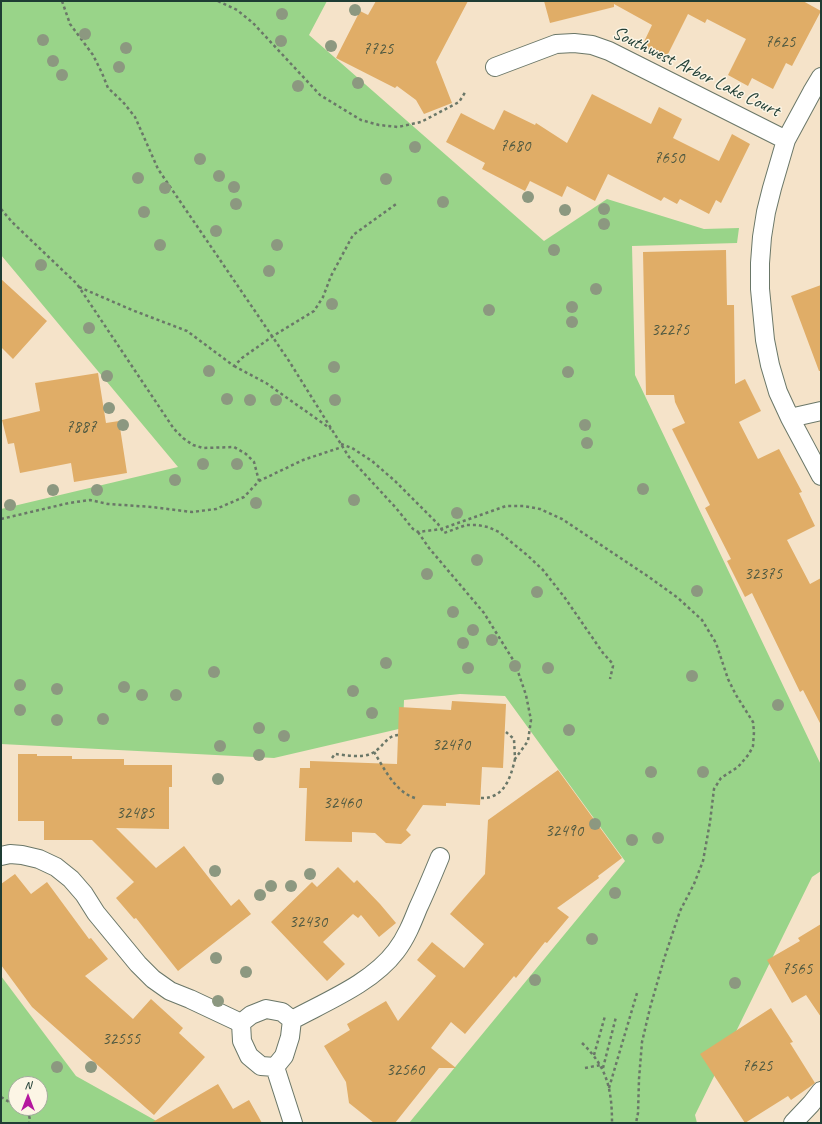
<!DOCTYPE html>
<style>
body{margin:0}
#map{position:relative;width:822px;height:1124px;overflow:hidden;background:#f5e3c9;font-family:Caveat,sans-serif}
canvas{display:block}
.frame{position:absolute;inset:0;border:2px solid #1f3d34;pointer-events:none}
.north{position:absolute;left:8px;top:1076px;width:40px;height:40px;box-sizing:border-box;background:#fcf5e5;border:1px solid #a4ab9e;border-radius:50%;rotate:0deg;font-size:11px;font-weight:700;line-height:16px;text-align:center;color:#1f3d34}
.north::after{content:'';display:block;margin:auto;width:14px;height:18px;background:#b5179e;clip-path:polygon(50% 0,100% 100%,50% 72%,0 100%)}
</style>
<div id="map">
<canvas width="822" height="1124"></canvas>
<div class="frame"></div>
<div class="north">N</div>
</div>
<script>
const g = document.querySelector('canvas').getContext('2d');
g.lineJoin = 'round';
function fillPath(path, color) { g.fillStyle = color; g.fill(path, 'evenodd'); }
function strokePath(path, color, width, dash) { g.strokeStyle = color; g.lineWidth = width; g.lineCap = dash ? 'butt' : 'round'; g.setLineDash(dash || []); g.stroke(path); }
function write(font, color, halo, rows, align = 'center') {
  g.font = font + ' Caveat,sans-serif'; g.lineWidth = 3; g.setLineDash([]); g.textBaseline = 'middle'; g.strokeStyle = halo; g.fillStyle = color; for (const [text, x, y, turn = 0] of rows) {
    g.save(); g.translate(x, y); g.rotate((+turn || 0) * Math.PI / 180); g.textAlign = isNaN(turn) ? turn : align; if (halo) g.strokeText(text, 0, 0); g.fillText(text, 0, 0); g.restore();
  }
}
fillPath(new Path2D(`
 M1 1H327L309 35 544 241 607 199 704 229 739 228 737 243 632 246 635 375 821 765V871L812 877 695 1115 697 1123H409L625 861 505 696 460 694 404 700 403 728 274 758 1 744V509L178 467 1 255Z
 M1 976 76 1076 160 1123H1ZM16 1084H40V1108H16Z`), '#99d489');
fillPath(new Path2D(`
 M376 1H468L436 62 452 103 424 114 416 100 397 86 395 88 336 58 360 11 368 15Z
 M544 1H803L821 11 792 66 786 63 773 89 752 78 748 86 728 75 746 39 707 19 705 23 688 14 666 58 642 46 652 25 614 4V7L550 23Z
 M592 94 651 124 659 107 682 119 673 138 719 161 732 134 750 144 721 203 716 200 709 214 680 199 677 204 664 197 661 201 608 174 595 201 567 186 562 197 530 181 525 191 482 169 485 163 446 142 461 113 494 130 504 110 535 125 536 123 567 143Z
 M726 250 727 305H734L735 384 745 379 761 411 739 422 758 459 779 449 802 492 799 493 815 526 787 540 810 584 821 578V725L803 690 800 692 752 593 745 597 727 561 731 559 705 508 710 505 672 429 685 423 675 402 674 395H646L643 252Z
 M1 279 47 321 13 359 1 347Z
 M821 285V371H819L791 296Z
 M98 373 106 423 119 421 127 473 74 482 71 463 20 473 14 443 8 444 2 420 40 411 35 383Z
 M452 701 506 704 503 768 482 767 480 805 446 803V806L423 805 406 830 411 835 401 844 386 843 375 833 352 832V842L305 841 307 788H299L300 768H310V761L397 764 399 707 451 710Z
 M18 754H37V756H72V759H124V765H172V787H169V829L116 828 156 868 184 846 231 906 239 899 251 914 178 971 136 918 134 919 116 898 134 882 92 840H44V821H18Z
 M558 770 622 858 598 876 599 878 557 908 569 917 547 943 545 942 516 978 514 976 465 1034 451 1022 431 1048 456 1068H439L395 1123H374L349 1103 346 1082 324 1046 350 1030 347 1024 386 1001 398 1021 436 976 417 960 432 942 464 968 484 944 450 914 485 874 488 820Z
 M338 867 354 883 357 880 380 904 396 923 379 937 361 915 358 918 353 914 323 942 345 964 327 981 271 922 312 882 317 887Z
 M15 874 31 894 47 882 89 939 91 938 108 959 85 976 133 1019 151 999 183 1028 179 1033 205 1057 154 1115 32 1007 1 965V884Z
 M821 924V1017L806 995 792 1003 767 960 800 941 798 938Z
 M771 1008 793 1042 790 1043 815 1083 811 1086 791 1100 788 1096 745 1123 700 1054Z
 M218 1084 233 1109 249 1100 262 1123H151Z`), '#e0ad67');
const minor = new Path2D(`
 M495 67 556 44 574 43 592 45 609 51 786 140
 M821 77 812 92 786 140 772 188 766 212 762 237 760 263V289L765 340 770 365 778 392 790 418 821 476
 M790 418 821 411
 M1 856 10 854 22 855 39 859 56 867 71 879 84 894 96 913 138 964 153 979 170 991 190 999 241 1023
 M266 1009 282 1012 292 1020 290 1037 284 1056 275 1067 261 1066 249 1056 242 1041 241 1023 251 1015Z
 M292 1020C327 1001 372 983 396 951 406 938 412 923 418 908 426 891 433 874 440 857
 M275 1067 293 1123
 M793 1123 811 1104 821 1091`);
strokePath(minor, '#6a7768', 20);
strokePath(new Path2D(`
 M62 1 70 24 93 55 102 73 108 88 123 102 135 117 158 169 289 361 349 457 396 508 413 529 418 532 441 529 506 506H524L540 509 562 519 649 577 678 598 702 620 716 643 728 679 736 695 753 722 754 732 753 746 749 754 738 767 721 778 714 789 710 822 703 861 694 884 680 911 664 959 650 1008 642 1042 639 1079 638 1113 636 1123
 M218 1 237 10 253 23 320 95 361 120 379 125 398 127 421 122 459 102 466 91
 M1 209 12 222 77 284 174 429 183 438 193 445 203 448 234 447 246 454 254 462 259 481
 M79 287 132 310 187 331 234 366 242 358 273 336 314 311 323 297 331 276 353 235 396 204
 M234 366 266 383 331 429
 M341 444 352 448 372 461 395 481 438 524 444 533 466 525H477L488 527 499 532 527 555 543 570 565 598 603 653 612 663 613 666 610 679
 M1 519 69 503 90 500 108 504 152 507 192 512 216 509 244 497 259 481 303 460 342 447
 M418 532 429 548 484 613 515 663 526 695 531 720 528 741 515 759 514 739 506 732
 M374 752C384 768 395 792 415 798
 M332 758 335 754C345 755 361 758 370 754 382 750 385 736 398 735
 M481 798C485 798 489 798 493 796 507 791 512 772 515 759
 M582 1043C607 1067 612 1089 612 1123
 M594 1055 605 1016
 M585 1068 601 1065
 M603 1068 616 1017
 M609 1088 637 993
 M1 1097 16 1106
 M20 1108C26 1112 32 1116 29 1123`), '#6a7768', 2.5, [3, 3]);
strokePath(minor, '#fff', 18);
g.fillStyle = '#8c9880';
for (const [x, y] of [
 [355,10],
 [282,14],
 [85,34],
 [43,40],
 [281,41],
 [331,46],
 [126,48],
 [53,61],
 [119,67],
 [62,75],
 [358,83],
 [298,86],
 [415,147],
 [200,159],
 [219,176],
 [138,178],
 [386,179],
 [234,187],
 [165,188],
 [528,197],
 [443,202],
 [236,204],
 [604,209],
 [565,210],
 [144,212],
 [604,224],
 [216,231],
 [160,245],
 [277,245],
 [554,250],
 [41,265],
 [269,271],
 [596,289],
 [332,304],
 [572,307],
 [489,310],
 [572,322],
 [89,328],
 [334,367],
 [209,371],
 [568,372],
 [107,376],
 [227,399],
 [250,400],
 [276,400],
 [335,400],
 [109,408],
 [123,425],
 [585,425],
 [587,443],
 [203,464],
 [237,464],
 [175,480],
 [643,489],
 [53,490],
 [97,490],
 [354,500],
 [256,503],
 [10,505],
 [457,513],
 [477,560],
 [427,574],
 [697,591],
 [537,592],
 [453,612],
 [473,630],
 [492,640],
 [463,643],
 [386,663],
 [515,666],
 [468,668],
 [548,668],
 [214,672],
 [692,676],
 [20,685],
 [124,687],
 [57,689],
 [353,691],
 [142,695],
 [176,695],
 [778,705],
 [20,710],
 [372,713],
 [103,719],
 [57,720],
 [259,728],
 [569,730],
 [284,736],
 [220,746],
 [259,755],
 [651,772],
 [703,772],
 [218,779],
 [595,824],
 [658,838],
 [632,840],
 [215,871],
 [310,874],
 [271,886],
 [291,886],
 [615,893],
 [260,895],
 [592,939],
 [216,958],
 [246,972],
 [535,980],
 [735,983],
 [218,1001],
 [57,1067],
 [91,1067]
]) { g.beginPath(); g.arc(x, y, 6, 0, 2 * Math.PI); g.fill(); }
write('17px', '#4f5941', null, [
 ["7625",780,43],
 ["7725",378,50],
 ["7680",515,147],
 ["7650",669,159],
 ["32275",670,331],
 ["7887",81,428],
 ["32375",763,575],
 ["32470",451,746],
 ["32460",342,804],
 ["32485",135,814],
 ["32490",564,832],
 ["32430",308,923],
 ["7565",797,970],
 ["32555",121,1040],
 ["7625",757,1067],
 ["32560",405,1071]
]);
write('19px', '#1f3d34', '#fcf5e5', [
 ["Southwest Arbor Lake Court",696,72,26]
]);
</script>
